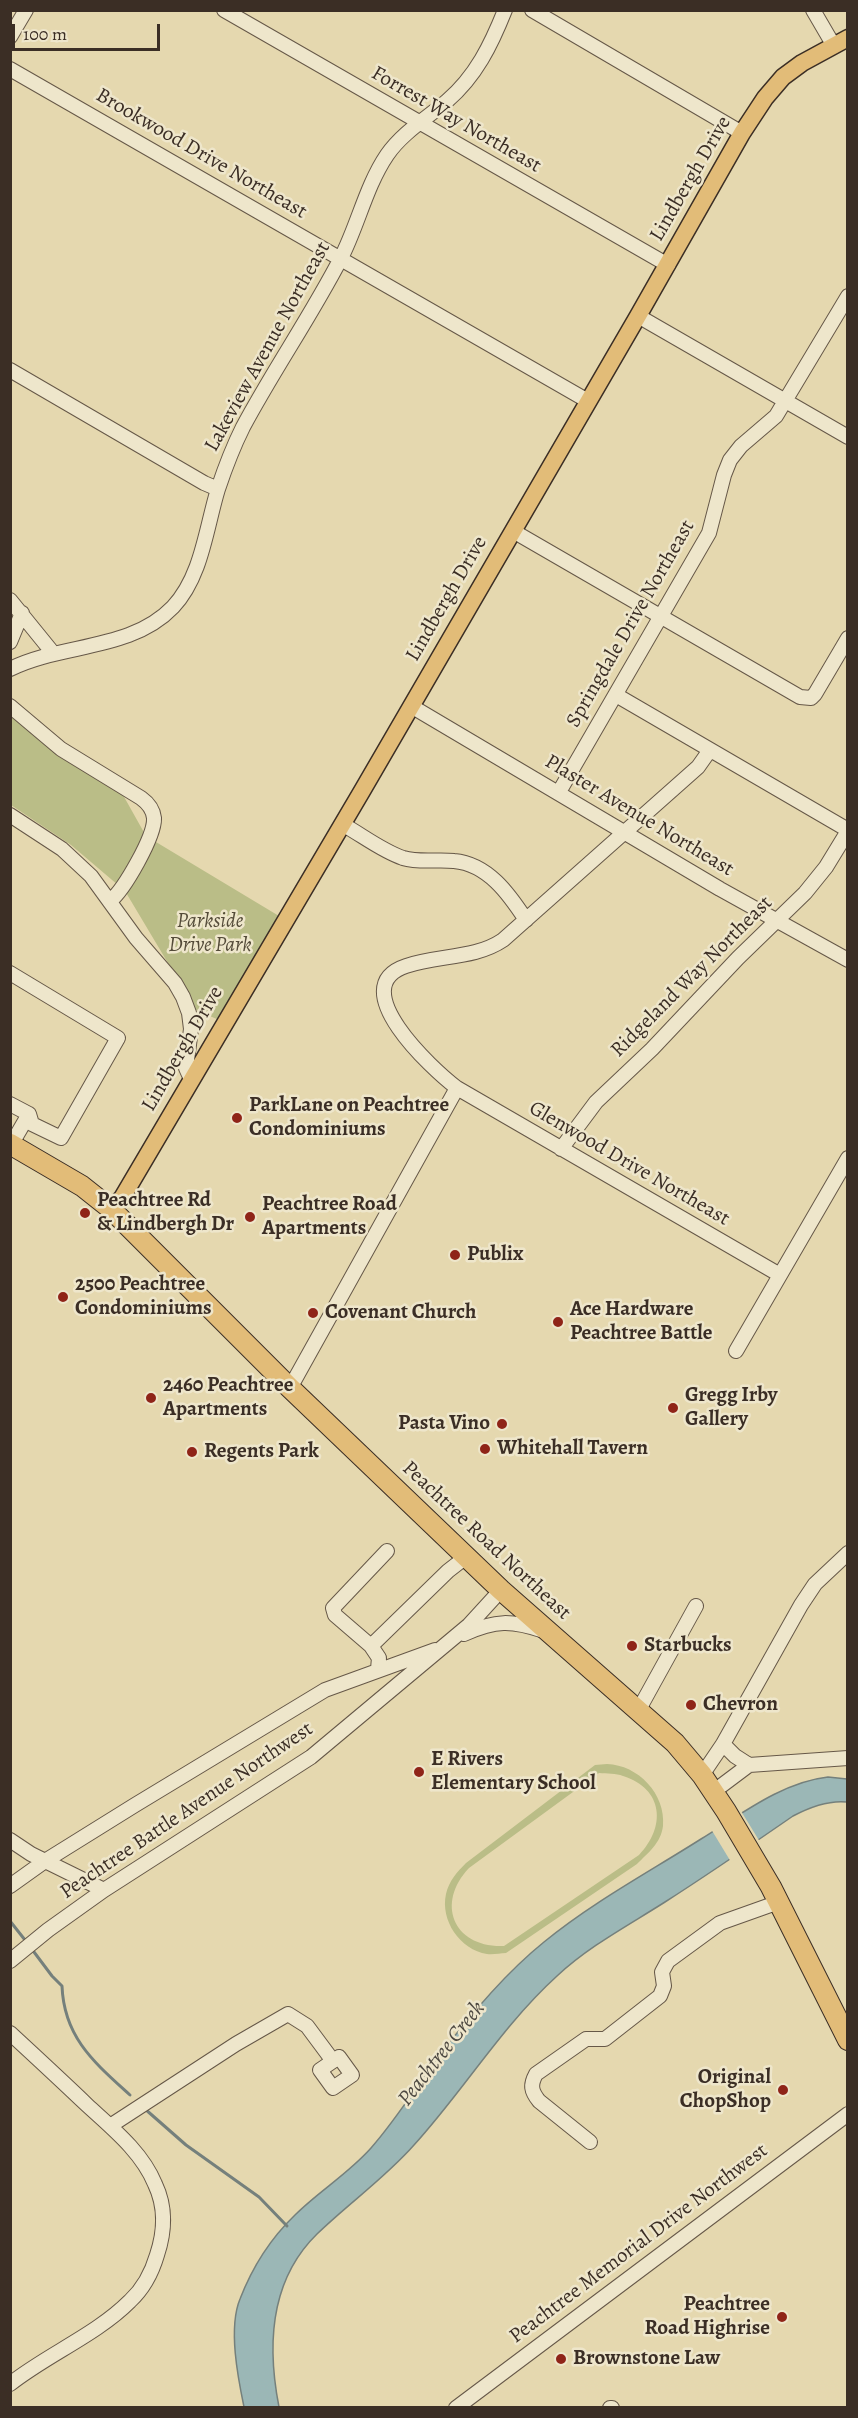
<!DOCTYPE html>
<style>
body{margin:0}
#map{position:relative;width:858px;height:2418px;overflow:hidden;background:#e5d8af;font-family:Alegreya,serif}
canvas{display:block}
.frame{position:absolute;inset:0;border:12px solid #3b2e25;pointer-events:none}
.scale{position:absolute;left:12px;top:24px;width:148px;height:27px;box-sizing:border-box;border:3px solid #3b2e25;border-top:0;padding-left:8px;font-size:18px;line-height:21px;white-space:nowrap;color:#3b2e25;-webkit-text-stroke:4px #eee6cb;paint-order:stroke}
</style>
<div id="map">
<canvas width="858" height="2418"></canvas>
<div class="frame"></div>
<div class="scale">100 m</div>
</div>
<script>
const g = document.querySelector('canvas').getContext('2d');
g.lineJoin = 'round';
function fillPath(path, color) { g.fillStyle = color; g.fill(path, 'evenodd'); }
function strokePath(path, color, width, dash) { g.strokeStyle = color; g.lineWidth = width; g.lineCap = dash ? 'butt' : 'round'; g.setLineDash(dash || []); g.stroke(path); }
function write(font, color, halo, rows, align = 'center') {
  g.font = font + ' Alegreya,serif'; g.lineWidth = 5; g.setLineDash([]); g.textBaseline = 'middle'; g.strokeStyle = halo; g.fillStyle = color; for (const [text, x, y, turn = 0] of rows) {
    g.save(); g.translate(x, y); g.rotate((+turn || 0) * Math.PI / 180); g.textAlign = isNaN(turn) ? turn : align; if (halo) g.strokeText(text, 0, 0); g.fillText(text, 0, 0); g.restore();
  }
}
fillPath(new Path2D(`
 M10 711 123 795 146 836 279 916 219 1020 196 1010 125 891 71 845 11 805Z
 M607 1764C638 1765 666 1794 663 1826 661 1843 648 1853 637 1864L506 1953C500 1953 493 1955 487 1954 460 1950 440 1920 446 1894 449 1881 457 1872 466 1863L595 1765ZM599 1773C607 1774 616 1773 623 1776 664 1789 666 1827 639 1855L504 1946C454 1948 435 1904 469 1868Z`), '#babd87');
const water = new Path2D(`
 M828 1777 847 1779V1802C828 1800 810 1807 793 1816 751 1845 709 1874 665 1902 629 1925 589 1946 557 1976 502 2026 464 2090 414 2145 385 2178 349 2203 317 2234 270 2280 267 2346 279 2407H244C238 2378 228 2328 240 2299 252 2268 271 2238 295 2215 319 2191 348 2174 371 2148 394 2122 413 2092 433 2064 465 2021 503 1975 544 1942 593 1902 649 1872 701 1839 740 1815 782 1782 828 1777Z`);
fillPath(water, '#9bb7b6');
strokePath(water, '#75807c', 1.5);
fillPath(new Path2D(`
 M741 1811 760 1842 731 1862 711 1829Z`), '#e5d8af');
strokePath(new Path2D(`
 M10 1921 25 1940
 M34 1952 52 1976 62 1986C64 2038 95 2063 130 2095
 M145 2109 186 2145 259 2197 287 2226`), '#75807c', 3);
const minor = new Path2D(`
 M224 10 668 265
 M532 10 742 133
 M813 10 834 46
 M10 37 26 10
 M10 69 588 401
 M638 316 848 437
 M10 370 204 483 218 489
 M513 531 800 697 811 698 815 694 848 638
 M10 600 53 653
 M10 642 22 613
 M10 669C62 643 131 651 173 607 202 576 206 528 218 489 225 468 233 447 243 427 274 369 311 316 341 258 358 225 366 186 387 155 402 133 427 118 447 101 476 76 491 45 505 10
 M616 695 848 830
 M10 706 61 749 141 798C148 803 153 809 154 818 155 836 124 890 110 901
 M411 706 720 889 848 960
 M710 750 698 767 503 940C475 959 438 955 406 966 343 987 432 1069 457 1088L780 1275
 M559 792 709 533 724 475 730 460 741 446 776 416 848 296
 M10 815 62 849 91 876 136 938 175 983 183 997 189 1013 191 1029 186 1068 191 1079
 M342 824C362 835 382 851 403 858 420 863 437 859 454 861 488 864 509 894 526 920
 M10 973 118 1038 61 1138 32 1124 29 1114 10 1104
 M11 1145 29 1114
 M561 1149 596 1102 652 1049 738 958 805 893 826 867 848 831
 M736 1351 848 1158
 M290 1388 457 1088
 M464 1634C496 1620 511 1620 544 1631
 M371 1646 448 1571 466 1557
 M378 1669 379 1658 371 1646 335 1615 333 1608 387 1551
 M638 1711 696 1606
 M723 1744 735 1756 749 1765
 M702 1775 723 1744 801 1605 815 1584 848 1553
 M713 1792 749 1765 848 1758
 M10 1840 31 1854 104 1890
 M10 1886 45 1861 135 1805 325 1690 435 1650
 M10 1961 48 1930 104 1890 311 1757 469 1625 501 1590
 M10 2033C36 2057 62 2081 87 2105 112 2128 142 2152 155 2184 166 2207 165 2231 157 2255 152 2272 144 2288 130 2301 96 2335 48 2354 10 2384
 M339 2057 352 2075 333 2088 320 2070Z
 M110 2126 236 2044 288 2014 307 2026 333 2061
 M590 2142 539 2101C531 2091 530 2085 536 2074L586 2039H605L660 1996 664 1986 662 1972 668 1961 720 1923 779 1902
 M456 2408 848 2114
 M610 2408H612`);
const major = new Path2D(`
 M111 1209 122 1198 362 791 638 316 742 133 765 98 783 77 802 63 848 38`);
const highway = new Path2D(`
 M10 1144 82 1186 111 1209 290 1388 501 1590 675 1743 702 1775 726 1811 771 1887 848 2040`);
strokePath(minor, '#665848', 16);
strokePath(major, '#3b2e25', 19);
strokePath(highway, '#3b2e25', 22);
strokePath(minor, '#eee6cb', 14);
strokePath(major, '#e2bc78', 16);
strokePath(highway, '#e2bc78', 20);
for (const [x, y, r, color] of [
 [237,1118,6,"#8f2418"],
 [85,1213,6,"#8f2418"],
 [250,1217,6,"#8f2418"],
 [455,1255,6,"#8f2418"],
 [63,1297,6,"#8f2418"],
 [313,1313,6,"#8f2418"],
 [558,1322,6,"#8f2418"],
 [151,1398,6,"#8f2418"],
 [673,1408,6,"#8f2418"],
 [502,1424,6,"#8f2418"],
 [485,1449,6,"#8f2418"],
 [192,1452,6,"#8f2418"],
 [632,1646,6,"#8f2418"],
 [691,1705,6,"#8f2418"],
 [419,1772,6,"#8f2418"],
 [783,2090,6,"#8f2418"],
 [782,2317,6,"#8f2418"],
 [561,2359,6,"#8f2418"]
]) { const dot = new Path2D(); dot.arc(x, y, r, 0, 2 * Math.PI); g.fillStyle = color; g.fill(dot); strokePath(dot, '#eee6cb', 2); }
write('21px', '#3b2e25', '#eee6cb', [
 ["Forrest Way Northeast",456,120,30],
 ["Brookwood Drive Northeast",201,154,30],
 ["Lindbergh Drive",691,179,-60],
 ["Lakeview Avenue Northeast",268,347,-61],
 ["Lindbergh Drive",447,599,-60],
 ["Springdale Drive Northeast",631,624,-60],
 ["Plaster Avenue Northeast",639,816,31],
 ["Ridgeland Way Northeast",692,977,-45],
 ["Lindbergh Drive",183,1049,-60],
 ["Glenwood Drive Northeast",629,1164,30],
 ["Peachtree Road Northeast",486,1541,43],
 ["Peachtree Battle Avenue Northwest",187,1811,-34],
 ["Peachtree Memorial Drive Northwest",639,2244,-37]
]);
write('italic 21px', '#544b39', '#eee6cb', [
 ["Parkside",210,922],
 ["Drive Park",210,946]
]);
write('bold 21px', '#3b2e25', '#eee6cb', [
 ["ParkLane on Peachtree",249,1106],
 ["Condominiums",249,1130],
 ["Peachtree Rd",97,1201],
 ["& Lindbergh Dr",97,1225],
 ["Peachtree Road",262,1205],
 ["Apartments",262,1229],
 ["Publix",467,1255],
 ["2500 Peachtree",75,1285],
 ["Condominiums",75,1309],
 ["Ace Hardware",570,1310],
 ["Peachtree Battle",570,1334],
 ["Covenant Church",325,1313],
 ["2460 Peachtree",163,1386],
 ["Apartments",163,1410],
 ["Gregg Irby",685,1396],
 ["Gallery",685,1420],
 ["Pasta Vino",490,1424,"right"],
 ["Whitehall Tavern",497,1449],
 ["Regents Park",204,1452],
 ["Starbucks",644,1646],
 ["Chevron",703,1705],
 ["E Rivers",431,1760],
 ["Elementary School",431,1784],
 ["Original",771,2078,"right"],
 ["ChopShop",771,2102,"right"],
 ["Peachtree",770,2305,"right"],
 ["Road Highrise",770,2329,"right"],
 ["Brownstone Law",573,2359]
], 'left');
write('italic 22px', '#4e4942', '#eee6cb', [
 ["Peachtree Creek",442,2054,-52]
]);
</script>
